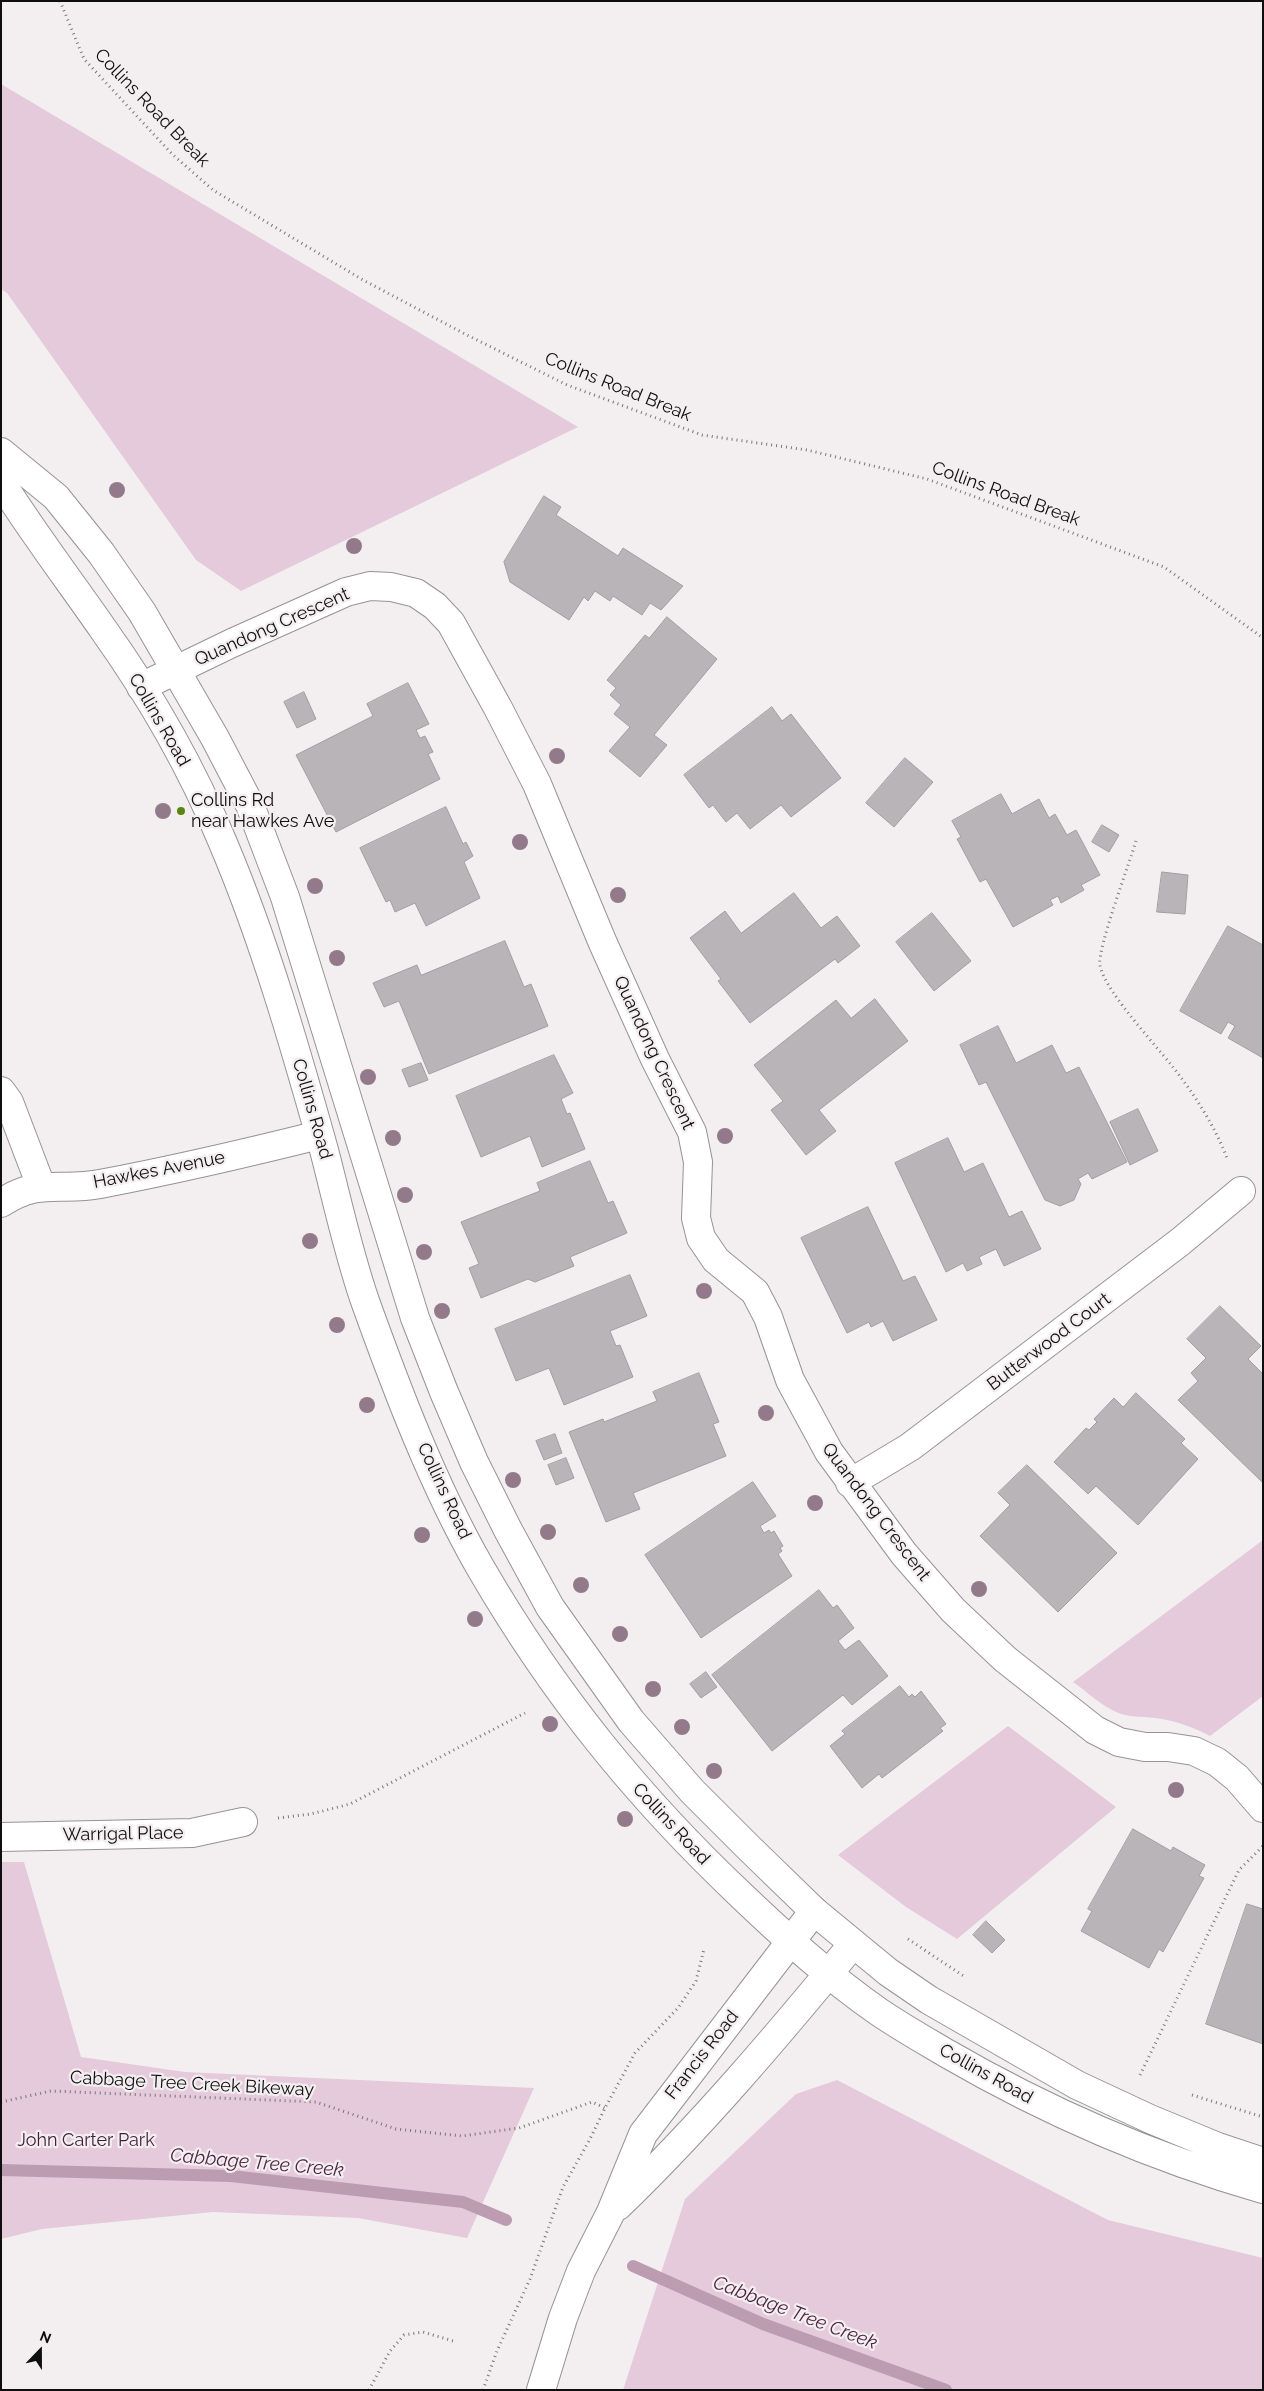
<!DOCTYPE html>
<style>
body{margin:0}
#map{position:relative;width:1264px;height:2391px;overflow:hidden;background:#f3eff1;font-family:Raleway,sans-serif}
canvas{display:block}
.frame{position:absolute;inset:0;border:2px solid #0f0e0f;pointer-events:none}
.north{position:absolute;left:15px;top:2326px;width:50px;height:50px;-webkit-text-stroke:4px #f3eff1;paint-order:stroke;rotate:22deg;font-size:14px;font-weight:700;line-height:20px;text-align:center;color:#0f0e0f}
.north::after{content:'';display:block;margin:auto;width:18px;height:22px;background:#0f0e0f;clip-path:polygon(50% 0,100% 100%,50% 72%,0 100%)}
</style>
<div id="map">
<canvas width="1264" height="2391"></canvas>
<div class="frame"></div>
<div class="north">N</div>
</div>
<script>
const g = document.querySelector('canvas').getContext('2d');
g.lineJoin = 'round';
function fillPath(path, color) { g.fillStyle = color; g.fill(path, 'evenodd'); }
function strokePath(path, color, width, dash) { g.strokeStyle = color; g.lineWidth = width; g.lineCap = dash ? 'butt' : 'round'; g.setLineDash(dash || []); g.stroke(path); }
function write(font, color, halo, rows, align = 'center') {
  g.font = font + ' Raleway,sans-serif'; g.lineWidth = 4.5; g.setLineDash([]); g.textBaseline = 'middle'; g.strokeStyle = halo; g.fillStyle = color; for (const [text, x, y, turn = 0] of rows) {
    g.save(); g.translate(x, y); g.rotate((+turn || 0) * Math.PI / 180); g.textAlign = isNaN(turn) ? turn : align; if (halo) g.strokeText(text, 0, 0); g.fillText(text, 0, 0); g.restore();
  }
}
fillPath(new Path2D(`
 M1 84 578 427 241 591 196 560 7 293 1 289Z
 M1263 1540V1696L1210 1736C1193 1727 1174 1720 1155 1718 1140 1716 1128 1718 1114 1711 1099 1704 1086 1691 1073 1682Z
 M1008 1726 1116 1807 957 1939 906 1907 838 1855Z
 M1 1862H24L81 2057 185 2072 534 2088 467 2238 358 2218 213 2212 42 2229 1 2239Z
 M837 2080 1108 2220 1263 2258V2390H623L685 2199 796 2094Z`), '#e4cadb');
strokePath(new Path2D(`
 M1 2170 231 2176 463 2202 506 2220
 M633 2266 763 2324 946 2390`), '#bc9cb1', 12);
const building = new Path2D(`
 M544 496 561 507 556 515 618 556 623 548 683 586 661 610 650 603 642 615 613 596 610 601 595 591 588 601 584 597 569 620 510 582 504 562Z
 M667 617 717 659 654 735 667 745 640 777 609 751 630 727 614 714 621 705 610 695 616 688 607 680 645 635 649 638Z
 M408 683 429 724 416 730 420 738 425 736 433 752 428 754 440 779 336 832 296 755 373 716 367 704Z
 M304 692 316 719 297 728 284 702Z
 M772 707 782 721 791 714 841 778 791 817 781 805 750 829 737 813 726 822 713 805 709 808 684 775Z
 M905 758 933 782 894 827 866 803Z
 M1001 794 1012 814 1039 799 1049 818 1055 814 1067 835 1076 830 1100 875 1081 885 1084 890 1061 903 1058 896 1050 900 1053 905 1013 927 986 879 980 882 957 839 961 837 952 821Z
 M446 807 463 844 466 842 473 856 464 862 480 898 426 926 415 903 395 912 390 900 386 902 360 848Z
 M1102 825 1119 835 1109 852 1092 842Z
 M1162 872 1188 875 1185 914 1157 912Z
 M794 893 821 928 837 916 860 946 838 963 835 959 750 1023 718 981 721 979 690 938 725 911 741 933Z
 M932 913 971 961 934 991 896 942Z
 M1228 926 1263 945V1058L1228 1038 1235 1026 1228 1022 1221 1034 1180 1011Z
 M505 941 524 987 531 984 548 1026 429 1074 399 1001 384 1007 373 983 417 965 421 975Z
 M875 999 908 1041 819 1110 836 1131 806 1155 771 1110 783 1101 754 1065 836 1000 851 1018Z
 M998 1026 1016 1063 1052 1045 1066 1073 1079 1067 1127 1162 1092 1179 1088 1173 1078 1179 1081 1184 1074 1200 1060 1206 1045 1200 986 1082 979 1085 960 1045Z
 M554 1055 573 1093 561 1099 567 1114 570 1113 585 1149 542 1167 530 1136 481 1157 456 1096Z
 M421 1063 428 1080 409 1087 402 1070Z
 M1138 1109 1158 1151 1130 1165 1110 1122Z
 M948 1138 964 1172 983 1163 1009 1217 1022 1211 1041 1249 1004 1266 996 1249 979 1257 982 1264 967 1271 963 1263 946 1272 895 1163Z
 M590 1161 608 1203 613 1201 627 1233 570 1257 574 1266 535 1282 528 1279 481 1298 469 1268 479 1264 461 1222 540 1191 537 1183Z
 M868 1207 903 1281 915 1276 937 1320 893 1341 883 1321 871 1327 869 1322 847 1333 801 1238Z
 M630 1275 647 1316 610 1331 616 1346 620 1345 633 1377 564 1405 549 1368 516 1381 495 1329Z
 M1220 1306 1261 1346 1248 1359 1263 1374V1483L1178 1400 1198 1381 1191 1373 1206 1358 1187 1339Z
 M699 1373 719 1422 713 1424 726 1456 633 1493 640 1509 606 1522 569 1432 603 1419 604 1422 657 1401 653 1392Z
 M1136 1393 1185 1439 1181 1443 1198 1459 1138 1525 1096 1486 1088 1494 1054 1462 1086 1428 1089 1430 1097 1422 1094 1419 1114 1398 1123 1407Z
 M555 1434 562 1453 544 1460 536 1441Z
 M566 1458 574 1478 556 1485 548 1465Z
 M1027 1465 1117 1553 1058 1612 980 1536 1010 1505 998 1493Z
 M753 1482 776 1516 760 1526 764 1533 769 1530 771 1533 774 1531 783 1546 780 1548 782 1551 778 1554 792 1576 701 1638 645 1555Z
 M819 1590 833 1608 837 1605 854 1628 838 1641 845 1650 859 1640 888 1676 852 1705 843 1695 772 1751 712 1675Z
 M706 1672 717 1687 701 1698 690 1684Z
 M900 1686 909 1697 912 1694 915 1697 921 1691 946 1724 940 1728 943 1731 882 1778 879 1774 862 1788 830 1746 845 1734 842 1731Z
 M1133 1829 1171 1851 1173 1847 1205 1865 1199 1876 1204 1878 1163 1952 1159 1949 1149 1968 1081 1931 1092 1911 1088 1909Z
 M1247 1904 1263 1909V2044L1206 2024Z
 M986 1921 1005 1940 992 1953 973 1935Z`);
fillPath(building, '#b9b4b7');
strokePath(building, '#a29ea0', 1);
const minor = new Path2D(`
 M141 687 232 643 346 592 370 586 391 587 416 593 435 606 451 623 498 708 537 784 602 941 655 1059 692 1132 698 1162 696 1218 701 1238 716 1260 755 1292 768 1317 790 1380 829 1452 904 1554 953 1610 1005 1659 1095 1730 1119 1742 1145 1747H1168L1194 1751 1217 1762 1237 1778 1263 1808
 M1 1091 9 1102 41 1186
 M1 1203C41 1177 59 1192 100 1184 174 1170 247 1153 319 1135
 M850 1483 910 1447 1180 1242 1241 1191
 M1 1837 192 1833 243 1822`);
const tertiary = new Path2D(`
 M618 2206C702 2125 778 2035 853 1944
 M541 2390 563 2318 581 2271 611 2212 643 2134 814 1911`);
const secondary = new Path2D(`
 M1 452 56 497 101 553 142 612 215 738 250 805 285 897 415 1318 444 1392 474 1462 508 1530 550 1607 631 1721 692 1791 748 1847 814 1911 888 1972 929 2000 1077 2085 1150 2119 1218 2147 1263 2162
 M1 482C33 533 69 580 103 629 150 695 192 768 223 843 265 942 295 1047 324 1150 337 1200 348 1252 365 1301 397 1390 433 1485 480 1567 553 1693 637 1797 743 1897 786 1938 830 1978 879 2012 901 2027 924 2040 946 2053 1046 2111 1151 2157 1263 2189`);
strokePath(minor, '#979395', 30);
strokePath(tertiary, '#979395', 30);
strokePath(secondary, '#979395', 30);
strokePath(new Path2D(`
 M60 1 84 59 172 154 213 190 363 280 465 334 567 385 702 435 807 450 927 479 1164 567 1263 638
 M1136 841C1130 862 1097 949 1100 965 1104 992 1164 1053 1182 1079 1200 1103 1216 1130 1227 1158
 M278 1818 311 1814 350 1804 525 1713
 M908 1939 965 1977
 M1140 2075 1239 1870 1263 1846
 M1192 2095 1263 2117
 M1 2102 51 2091 316 2102 396 2129 462 2136 519 2128 592 2102 605 2108
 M369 2390 390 2351 404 2335 423 2332 453 2341
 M483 2390 497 2351 530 2279 563 2187 590 2139 605 2108 635 2053 678 2008 696 1981 704 1949`), '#787677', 3, [1, 4]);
strokePath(minor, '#fff', 28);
strokePath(tertiary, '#fff', 28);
strokePath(secondary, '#fff', 28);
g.fillStyle = '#937a8b';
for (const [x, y] of [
 [117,490],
 [354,546],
 [557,756],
 [163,811],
 [520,842],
 [315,886],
 [618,895],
 [337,958],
 [368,1077],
 [725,1136],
 [393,1138],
 [405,1195],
 [310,1241],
 [424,1252],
 [704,1291],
 [442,1311],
 [337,1325],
 [367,1405],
 [766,1413],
 [513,1480],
 [815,1503],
 [548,1532],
 [422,1535],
 [581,1585],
 [979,1589],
 [475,1619],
 [620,1634],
 [653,1689],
 [550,1724],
 [682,1727],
 [714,1771],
 [1176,1790],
 [625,1819]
]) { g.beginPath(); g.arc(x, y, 8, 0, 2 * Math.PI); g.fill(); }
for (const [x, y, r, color] of [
 [181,811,5,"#5a8511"]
]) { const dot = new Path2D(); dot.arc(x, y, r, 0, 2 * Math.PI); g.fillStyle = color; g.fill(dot); strokePath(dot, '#f3eff1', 2); }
write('18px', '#0f0e0f', '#f3eff1', [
 ["Collins Road Break",152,108,46],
 ["Collins Road Break",618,387,22],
 ["Collins Road Break",1006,494,20],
 ["Quandong Crescent",272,627,-24],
 ["Collins Road",159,720,60],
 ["Quandong Crescent",654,1053,65],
 ["Collins Road",312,1109,74],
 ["Hawkes Avenue",159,1170,-11],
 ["Butterwood Court",1049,1342,-37],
 ["Collins Road",444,1491,65],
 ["Quandong Crescent",876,1512,53],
 ["Collins Road",671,1824,47],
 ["Warrigal Place",123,1834,-1],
 ["Francis Road",702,2055,-52],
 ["Collins Road",986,2074,29],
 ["Cabbage Tree Creek Bikeway",192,2084,3]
]);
write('18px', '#0f0e0f', '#f3eff1', [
 ["Collins Rd",191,801],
 ["near Hawkes Ave",191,822]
], 'left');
write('18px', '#441b38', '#f3eff1', [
 ["John Carter Park",86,2141]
]);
write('italic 19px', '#4d2341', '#f3eff1', [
 ["Cabbage Tree Creek",257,2163,5],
 ["Cabbage Tree Creek",795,2313,21]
]);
</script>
